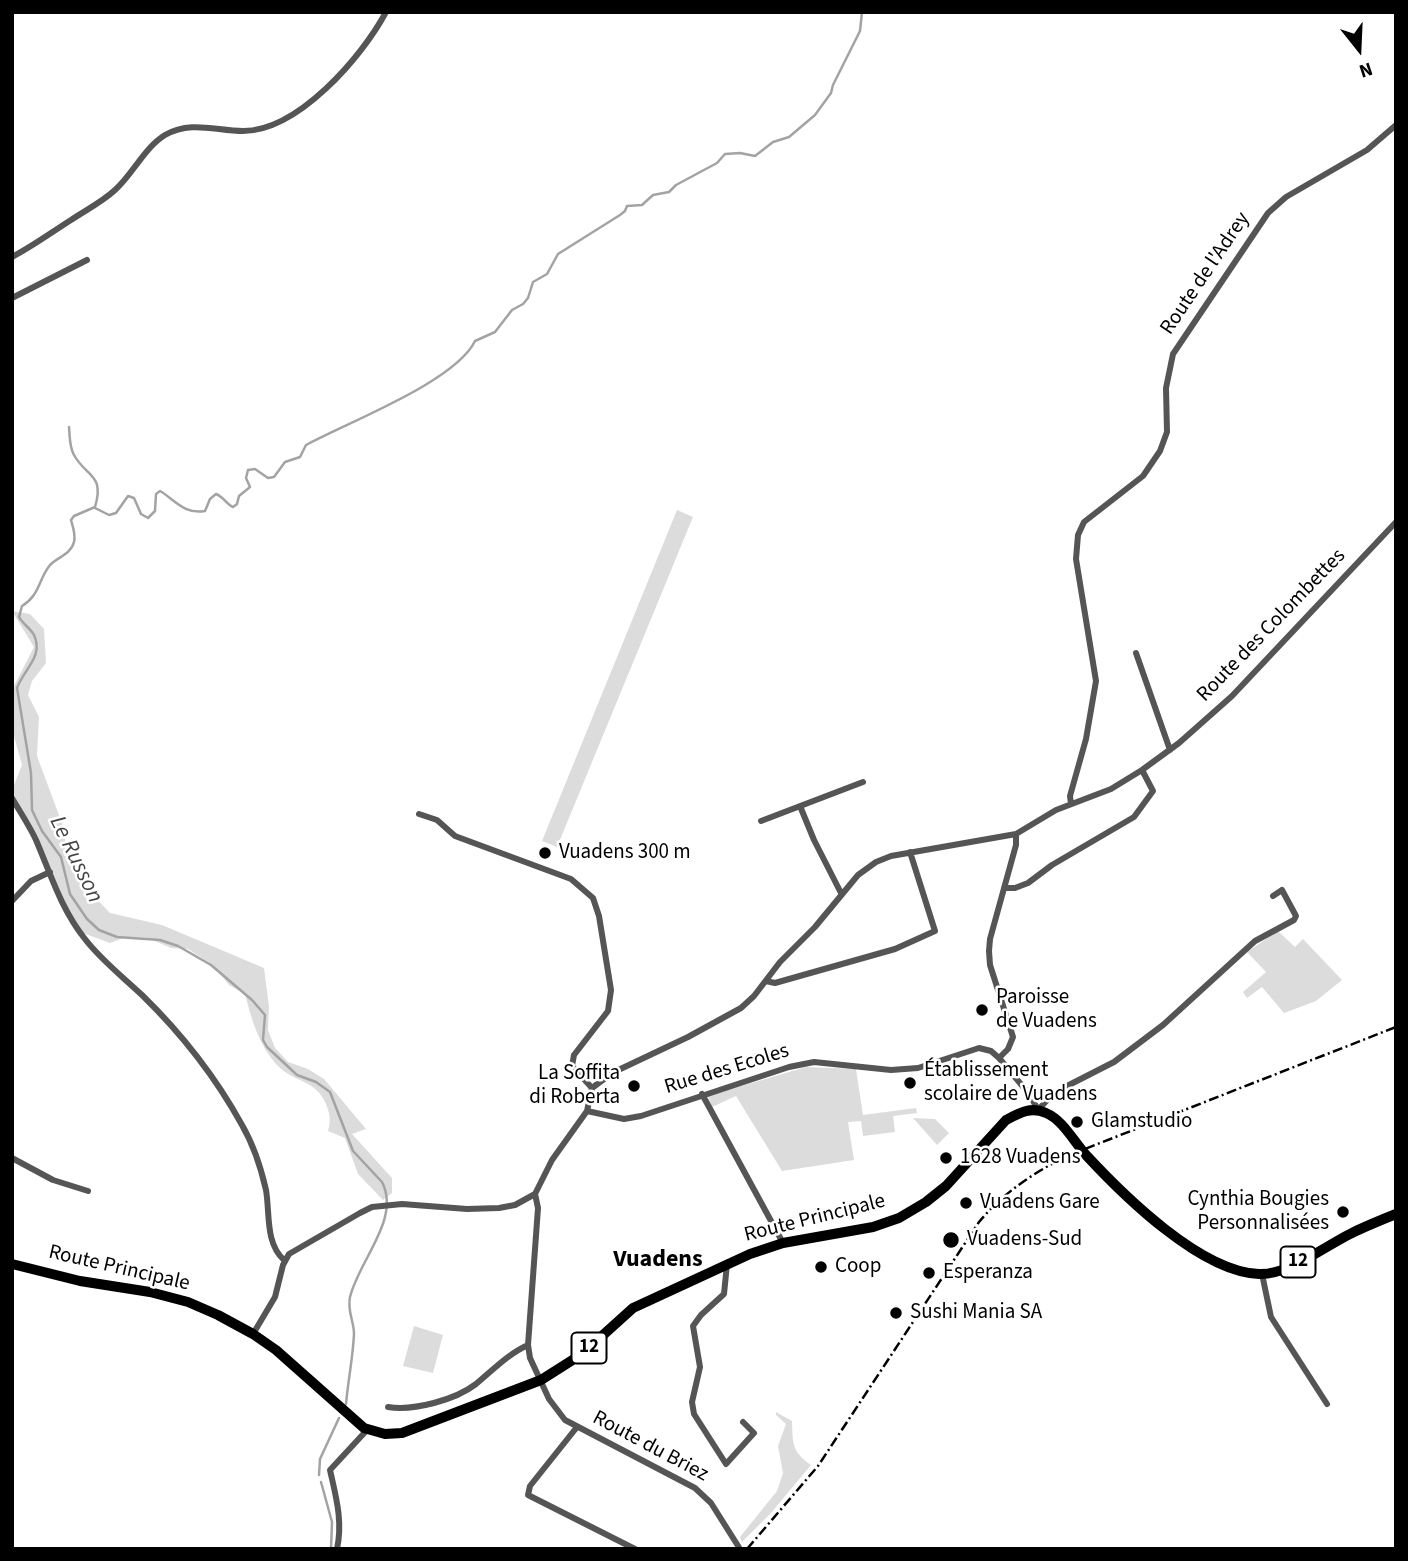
<!DOCTYPE html>
<meta charset="utf-8">
<style>
body{margin:0}
#map{position:relative;width:1408px;height:1561px;overflow:hidden;background:#fff;font-family:"Source Sans 3",sans-serif}
canvas{display:block}
.frame{position:absolute;inset:0;border:14px solid #000;pointer-events:none}
.north{position:absolute;left:1324px;top:14px;width:70px;height:70px;-webkit-text-stroke:5px #fff;paint-order:stroke;rotate:162deg;font-size:19px;font-weight:700;line-height:28px;text-align:center;color:#000}
.north::after{content:'';display:block;margin:auto;width:24px;height:32px;background:#000;clip-path:polygon(50% 0,100% 100%,50% 72%,0 100%)}
</style>
<div id="map">
<canvas width="1408" height="1561"></canvas>
<div class="frame"></div>
<div class="north">N</div>
</div>
<script>
const g = document.querySelector('canvas').getContext('2d');
g.lineJoin = 'round';
function fillPath(path, color) { g.fillStyle = color; g.fill(path, 'evenodd'); }
function strokePath(path, color, width, dash) { g.strokeStyle = color; g.lineWidth = width; g.lineCap = dash ? 'butt' : 'round'; g.setLineDash(dash || []); g.stroke(path); }
function write(font, color, halo, rows, align = 'center') {
  g.font = font + ' "Source Sans 3",sans-serif'; g.lineWidth = 5; g.setLineDash([]); g.textBaseline = 'middle'; g.strokeStyle = halo; g.fillStyle = color; for (const [text, x, y, turn = 0] of rows) {
    g.save(); g.translate(x, y); g.rotate((+turn || 0) * Math.PI / 180); g.textAlign = isNaN(turn) ? turn : align; if (halo) g.strokeText(text, 0, 0); g.fillText(text, 0, 0); g.restore();
  }
}
fillPath(new Path2D(`
 M677 510 693 517 557 847 542 841Z
 M12 611 30 614 44 629 46 663 32 681 28 695 39 717 37 756 63 826 68 858 92 894 110 913 162 925 264 968 269 1006 268 1030 275 1048 288 1062 308 1069 324 1079 366 1129 352 1134 392 1178V1193L383 1200 358 1174 345 1138 328 1131C331 1120 330 1115 326 1104 316 1079 293 1083 276 1064 259 1045 251 1018 245 994L229 985 214 966 188 949 171 948 148 938 126 937 110 943 83 933 61 900 12 790 22 765 12 729V690L34 647Z
 M1278 931 1295 947 1303 939 1342 980 1316 1001 1284 1013 1262 987 1247 998 1243 992 1266 972 1247 952Z
 M806 1067 856 1069 863 1115 916 1108 917 1113 893 1116 895 1132 863 1136 861 1121 848 1122 854 1160 782 1171 736 1096 712 1107 708 1096Z
 M913 1118 935 1119 949 1133 937 1145Z
 M414 1326 443 1335 433 1373 403 1366Z
 M776 1412 792 1421C793 1443 791 1451 811 1465L771 1513 742 1542 740 1537 777 1491 783 1473 778 1446 786 1424 776 1415Z`), '#dcdcdc');
strokePath(new Path2D(`
 M69 427C70 437 69 446 74 455 86 477 105 474 95 507L74 516 71 520C73 527 76 535 74 542 71 554 58 557 50 565 38 580 40 595 22 606L19 617C23 624 30 628 34 635 44 656 24 669 17 688L31 773 32 810 42 831 61 857 70 894 87 919 99 930 117 937 160 940 178 946 211 965 252 1000 265 1015 263 1040 267 1047 297 1075 316 1082 330 1092 353 1151 382 1182C401 1219 359 1260 350 1297 347 1311 354 1321 354 1334 353 1357 348 1381 346 1404
 M95 508 109 515 116 513 128 496 134 498 141 514 148 518 155 511 156 494 160 491C174 499 184 515 205 511L210 499 216 494C224 497 226 504 233 507L237 504 239 496 250 487 246 478 248 470 255 469 268 478 274 477 285 462 300 457 306 445C348 422 455 382 475 341L495 332 512 310 523 304 528 298 533 282 547 274 558 254 620 215 625 211 627 206 642 205 653 195 669 192 676 185 717 163 725 154 740 153 755 156 773 142 789 137 815 115 831 93 833 85 860 31 862 12
 M319 1475 320 1459 339 1418
 M321 1482 332 1522 331 1549`), '#a3a3a3', 2.5);
strokePath(new Path2D(`
 M12 257C33 246 52 232 71 220 86 210 102 202 115 190 133 174 144 148 165 135 191 120 216 131 243 131 298 131 362 57 386 12
 M12 298 87 260
 M1136 653 1170 750
 M12 798C20 812 29 825 36 840 51 875 61 909 85 939 101 960 123 977 142 995 182 1034 215 1076 242 1125 253 1144 261 1168 266 1190 270 1213 265 1243 284 1260
 M1071 804 1070 796 1086 739 1096 681 1076 559 1078 535 1084 522 1143 476 1160 451 1167 432 1166 388 1173 354 1268 213 1286 197 1367 150 1396 125
 M800 806 814 840 841 893
 M419 814 437 820 455 836 571 879 593 898 599 916 611 990 608 1011 574 1055 572 1066 592 1088
 M761 821 863 782
 M1016 834V845L990 939 989 951 990 965 1013 1037 1008 1049 999 1058 1030 1095 1038 1110 1050 1097 1065 1087 1114 1062 1163 1025 1255 941 1294 920 1296 916 1282 890 1273 896
 M1004 888H1015L1028 883 1052 865 1134 817 1153 791 1142 770
 M12 901 31 881 50 872
 M766 981 775 983 895 949 935 931 910 852
 M702 1094 783 1243
 M587 1111 624 1119 641 1116 789 1067 814 1062 891 1070 918 1068 979 1048 991 1051 999 1058
 M12 1158 53 1180 88 1191
 M535 1194 538 1208 528 1345 530 1358 549 1399 565 1420 695 1488 711 1503 740 1549
 M727 1264 724 1294 701 1315 693 1326 700 1367 692 1402 694 1414 726 1464 754 1433 743 1422
 M1262 1274 1271 1317 1327 1404
 M253 1334 275 1297 283 1265 289 1254 360 1213 372 1207 402 1204 467 1209 499 1208 515 1205 535 1194 552 1160 587 1111 592 1088 612 1073 688 1037 741 1008 754 996 780 962 815 927 858 875 876 862 891 856 1016 834 1056 810 1111 789 1142 770 1179 743 1232 696 1396 522
 M388 1407C414 1411 455 1400 476 1384 493 1370 508 1354 528 1345
 M577 1427 530 1486 528 1495 635 1549
 M337 1549C343 1521 336 1497 330 1470L367 1430`), '#555', 6);
strokePath(new Path2D(`
 M12 1264 80 1281 150 1292 188 1302 218 1315 253 1334 276 1350 364 1428 385 1434 402 1433 541 1380 582 1354 633 1308 750 1254 783 1243 873 1227 899 1218 926 1202 946 1186 1006 1120C1019 1113 1031 1106 1046 1113 1063 1120 1074 1142 1086 1155 1124 1196 1201 1272 1259 1274 1289 1275 1325 1246 1352 1233 1366 1226 1381 1220 1396 1214`), '#000', 10);
strokePath(new Path2D(`
 M747 1549 818 1466 979 1222C1003 1193 1033 1173 1067 1156L1396 1027`), '#000', 2.5, [10, 3.5, 2, 3.5]);
for (const [x, y, r, color] of [
 [545,853,7,"#000"],
 [982,1010,7,"#000"],
 [910,1083,7,"#000"],
 [634,1086,7,"#000"],
 [1077,1122,7,"#000"],
 [946,1158,7,"#000"],
 [966,1203,7,"#000"],
 [1343,1212,7,"#000"],
 [951,1240,9,"#000"],
 [821,1267,7,"#000"],
 [929,1273,7,"#000"],
 [896,1313,7,"#000"]
]) { const dot = new Path2D(); dot.arc(x, y, r, 0, 2 * Math.PI); g.fillStyle = color; g.fill(dot); strokePath(dot, '#fff', 2.5); }
for (const [x, y, w] of [
 [1298,1262,35],
 [589,1348,35]
]) { const box = new Path2D(); box.roundRect(x - w / 2, y - 15.5, w, 31, 5); g.fillStyle = '#fff'; g.fill(box); strokePath(box, '#000', 2); }
write('bold 19px', '#000', null, [
 ["12",1298,1262],
 ["12",589,1348]
]);
write('21px', '#000', '#fff', [
 ["Route de l'Adrey",1206,274,-56],
 ["Route des Colombettes",1272,626,-46],
 ["Rue des Ecoles",727,1070,-17],
 ["Route Principale",815,1219,-14],
 ["Route Principale",119,1269,13],
 ["Route du Briez",650,1447,28]
]);
write('21px', '#000', '#fff', [
 ["Vuadens 300 m",559,853],
 ["Paroisse",996,998],
 ["de Vuadens",996,1022],
 ["Établissement",924,1071],
 ["scolaire de Vuadens",924,1095],
 ["La Soffita",620,1074,"right"],
 ["di Roberta",620,1098,"right"],
 ["Glamstudio",1091,1122],
 ["1628 Vuadens",960,1158],
 ["Cynthia Bougies",1329,1200,"right"],
 ["Personnalisées",1329,1224,"right"],
 ["Vuadens Gare",980,1203],
 ["Vuadens-Sud",967,1240],
 ["Coop",835,1267],
 ["Esperanza",943,1273],
 ["Sushi Mania SA",910,1313]
], 'left');
write('italic 23px', '#444', '#fff', [
 ["Le Russon",75,860,64]
]);
write('bold 24px', '#000', '#fff', [
 ["Vuadens",658,1261]
]);
</script>
